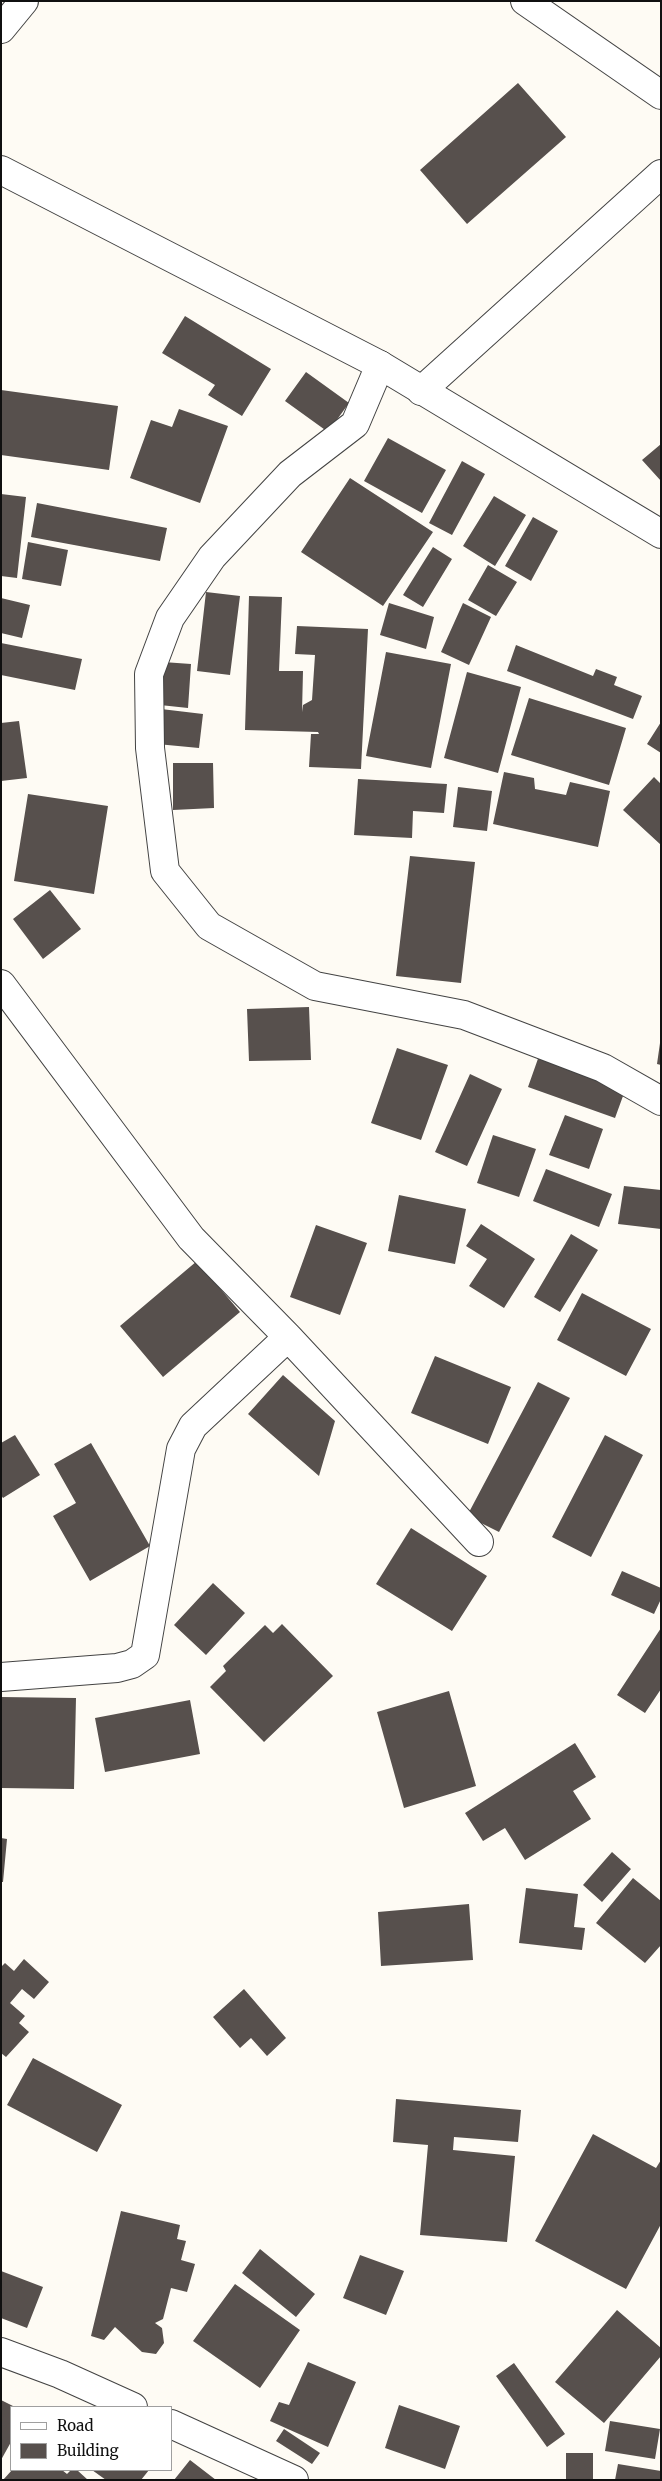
<!DOCTYPE html>
<style>
body{margin:0}
#map{position:relative;width:662px;height:2481px;overflow:hidden;background:#fefbf4;font-family:Merriweather,serif}
canvas{display:block}
.frame{position:absolute;inset:0;border:2px solid #101010;pointer-events:none}
.legend{position:absolute;left:10px;top:2406px;width:162px;height:65px;box-sizing:border-box;background:#fff;border:1px solid #9f9f9f;margin:0;padding:6px 9px;list-style:none;font-size:15px;color:#101010}
.legend li{display:flex;align-items:center;gap:10px;height:25px}
.legend b{width:25px;border:1px solid #9f9f9f}
</style>
<div id="map">
<canvas width="662" height="2481"></canvas>
<div class="frame"></div>
<ul class="legend">
<li><b style="height:6px;background:#fff"></b>Road</li>
<li><b style="height:14px;background:#57504d"></b>Building</li>
</ul>
</div>
<script>
const g = document.querySelector('canvas').getContext('2d');
g.lineJoin = 'round';
function fillPath(path, color) { g.fillStyle = color; g.fill(path, 'evenodd'); }
function strokePath(path, color, width, dash) { g.strokeStyle = color; g.lineWidth = width; g.lineCap = dash ? 'butt' : 'round'; g.setLineDash(dash || []); g.stroke(path); }
fillPath(new Path2D(`
 M518 83 566 137 467 224 420 170Z
 M185 316 271 369 242 416 208 395 215 385 162 353Z
 M306 372 349 403 328 432 285 401Z
 M1 390 118 406 109 470 1 455Z
 M179 409 228 426 200 503 130 478 151 420 172 427Z
 M388 438 446 470 422 513 364 481Z
 M661 444V481L642 460Z
 M462 461 485 474 452 535 429 523Z
 M350 478 433 532 383 606 301 552Z
 M1 494 26 497 17 578 1 576Z
 M494 496 526 515 495 566 463 546Z
 M37 503 167 528 160 561 31 537Z
 M533 517 558 531 531 581 505 566Z
 M28 542 68 550 61 586 22 579Z
 M433 547 452 559 423 607 403 595Z
 M488 565 517 582 496 616 468 600Z
 M206 592 240 596 230 675 197 671Z
 M249 596 282 597 279 671H303L302 712 303 705 312 700 315 655 295 654 297 626 368 629 361 769 309 767 311 734H319L318 732 245 730Z
 M1 598 30 605 22 638 1 633Z
 M389 603 434 617 426 649 380 635Z
 M463 603 491 617 469 665 441 652Z
 M1 643 82 659 75 690 1 675Z
 M516 645 593 676 596 669 617 677 614 685 642 696 633 719 507 671Z
 M386 652 451 664 431 768 366 756Z
 M163 662 191 664 188 708 160 705Z
 M467 672 521 687 498 773 444 758Z
 M529 698 626 728 609 785 511 755Z
 M161 709 203 714 199 748 157 744Z
 M19 721 27 778 1 781V723Z
 M661 722V753L647 744Z
 M173 763H213L214 808 173 810Z
 M504 772 534 778 535 789 566 795 570 782 610 791 598 847 493 824Z
 M654 777 661 784V845L623 810Z
 M358 779 447 784 444 813 413 811 412 838 354 835Z
 M458 787 492 791 487 831 453 827Z
 M28 794 108 806 94 894 14 881Z
 M410 856 475 862 461 983 396 976Z
 M50 890 81 929 43 959 13 919Z
 M309 1007 311 1060 249 1061 247 1009Z
 M660 1043H661V1065L657 1064Z
 M397 1048 448 1065 421 1140 371 1123Z
 M540 1053 627 1085 615 1118 528 1087Z
 M470 1074 502 1089 467 1166 435 1152Z
 M565 1115 603 1129 589 1169 549 1155Z
 M493 1135 536 1149 519 1197 477 1183Z
 M546 1169 612 1194 599 1227 533 1201Z
 M624 1186 661 1190V1229L618 1224Z
 M399 1195 466 1209 455 1264 388 1251Z
 M481 1224 535 1259 504 1308 469 1286 487 1259 466 1246Z
 M316 1225 367 1243 340 1315 290 1297Z
 M571 1234 598 1250 560 1312 534 1297Z
 M197 1261 240 1312 163 1377 120 1326Z
 M582 1293 651 1329 626 1376 557 1340Z
 M435 1356 511 1387 488 1444 411 1413Z
 M283 1375 335 1421 319 1476 248 1414Z
 M538 1382 570 1398 499 1532 467 1516Z
 M15 1435 40 1475 3 1498 1 1495V1443Z
 M605 1435 643 1455 591 1557 552 1537Z
 M91 1443 150 1546 90 1581 53 1516 76 1503 54 1464Z
 M411 1528 487 1576 452 1631 376 1584Z
 M622 1571 661 1588V1599L654 1614 611 1595Z
 M213 1583 245 1613 206 1655 174 1625Z
 M282 1624 333 1676 264 1742 210 1687 226 1671 223 1666 265 1625 273 1633Z
 M661 1628V1689L645 1713 617 1695Z
 M449 1691 476 1786 404 1808 377 1712Z
 M1 1697 76 1698 74 1789 1 1788Z
 M190 1700 200 1754 105 1772 95 1718Z
 M575 1743 596 1777 573 1791 591 1819 525 1860 505 1828 483 1841 465 1813Z
 M1 1838 7 1839 3 1882H1Z
 M612 1852 631 1869 602 1902 583 1885Z
 M633 1878 661 1901V1945L645 1963 596 1923Z
 M526 1888 578 1894 574 1927 585 1928 582 1950 519 1943Z
 M469 1904 473 1960 381 1966 378 1912Z
 M24 1959 49 1982 34 1999 22 1989 10 2003 25 2016 19 2023 29 2032 6 2057 1 2053V1967L5 1963 14 1971Z
 M244 1989 286 2038 267 2056 251 2038 240 2048 213 2017Z
 M33 2058 122 2105 97 2152 7 2105Z
 M396 2099 521 2110 518 2142 454 2137 453 2150 515 2156 507 2242 420 2235 428 2145 393 2142Z
 M593 2134 656 2168 661 2160V2224L626 2289 535 2241Z
 M121 2211 180 2225 177 2239 186 2241 181 2260 195 2264 187 2292 171 2288 163 2319 155 2323 162 2328 164 2343 156 2354 142 2352 115 2327 104 2340 91 2336Z
 M260 2249 315 2294 296 2317 242 2273Z
 M360 2255 404 2271 386 2315 343 2298Z
 M1 2271 43 2287 27 2328 1 2318Z
 M235 2284 300 2330 260 2388 193 2341Z
 M617 2310 661 2348V2356L604 2423 555 2382Z
 M308 2362 356 2382 328 2447 270 2421 279 2402 289 2405Z
 M514 2363 565 2434 547 2447 496 2376Z
 M1 2400 15 2407H11V2442L1 2460Z
 M399 2405 460 2426 445 2469 385 2448Z
 M610 2421 660 2429 655 2459 605 2451Z
 M284 2429 320 2453 312 2464 276 2441Z
 M566 2453H593V2480H566Z
 M190 2460 216 2480H174Z
 M618 2464 661 2471V2480H615Z
 M12 2470H62L67 2474 71 2470H77L88 2480H3Z
 M92 2470H149L141 2480H106Z`), '#57504d');
const minor = new Path2D(`
 M525 1 661 95
 M1 29 24 1
 M380 365 355 424 290 474 212 557 170 618 149 674 150 748 165 871 209 926 315 986 464 1015 603 1068 661 1101
 M421 391 661 174
 M1 984 191 1238 288 1337 479 1542
 M1 1677 117 1668 132 1664 145 1655 181 1449 193 1426 288 1337
 M1 2352 60 2374 133 2407
 M171 2424 294 2480`);
const tertiary = new Path2D(`
 M1 170 380 365 661 534`);
strokePath(minor, '#434343', 30);
strokePath(tertiary, '#434343', 30);
strokePath(minor, '#fff', 28);
strokePath(tertiary, '#fff', 28);
</script>
